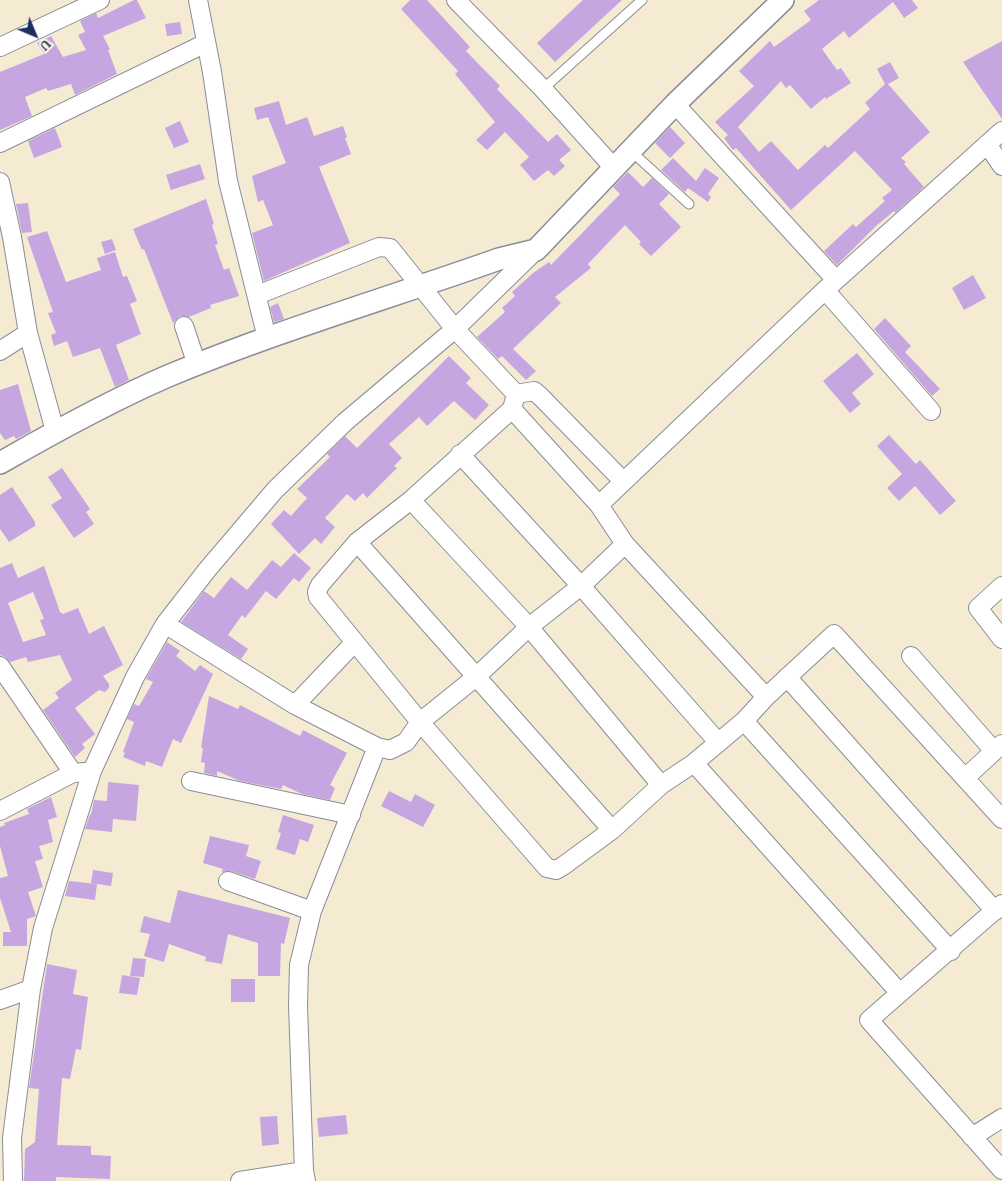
<!DOCTYPE html>
<style>
body{margin:0}
#map{position:relative;width:1002px;height:1181px;overflow:hidden;background:#f5ebd3;font-family:"Gentium Book Plus",serif}
canvas{display:block}
.north{position:absolute;left:10px;top:10px;width:50px;height:50px;-webkit-text-stroke:4px #fcf5e5;paint-order:stroke;rotate:135deg;font-size:14px;font-weight:700;line-height:20px;text-align:center;color:#1b2f5e}
.north::after{content:'';display:block;margin:auto;width:18px;height:22px;background:#1b2f5e;clip-path:polygon(50% 0,100% 100%,50% 72%,0 100%)}
</style>
<div id="map">
<canvas width="1002" height="1181"></canvas>
<div class="north">U</div>
</div>
<script>
const g = document.querySelector('canvas').getContext('2d');
g.lineJoin = 'round';
function fillPath(path, color) { g.fillStyle = color; g.fill(path, 'evenodd'); }
function strokePath(path, color, width, dash) { g.strokeStyle = color; g.lineWidth = width; g.lineCap = dash ? 'butt' : 'round'; g.setLineDash(dash || []); g.stroke(path); }
fillPath(new Path2D(`
 M134 0H137L146 18 103 36 110 49 108 50 117 74 75 95 71 84 48 91 46 88 25 97 32 116 0 130V72L44 54 37 43 51 36 63 57 86 50 78 35 85 32 80 21 96 13 98 18Z
 M410 0H427L470 47 466 51 500 86 497 89 548 142 557 134 571 150 559 160 565 166 554 176 548 170 534 181 520 165 529 157 505 132 487 150 476 140 495 122 455 74 458 71 401 9Z
 M583 0H622L555 62 537 43Z
 M819 0H912L918 8 904 18 893 2 849 38 844 31 822 49 837 70 841 68 851 83 826 99 825 97 811 109 790 85 786 88 781 81 738 127 759 152 771 141 798 170 825 145 828 148 870 109 865 103 885 84 877 69 890 62 899 78 888 84 930 132 901 158 906 162 904 164 924 187 895 213 894 211 876 226 837 265 824 251 853 224 856 227 885 201 882 198 892 190 855 151 791 210 736 148 733 150 724 138 728 135 715 122 754 86 739 71 770 41 774 47 811 20 804 11Z
 M180 22 182 34 167 36 165 24Z
 M1002 41V119L963 62Z
 M279 101 286 125 307 117 314 136 343 126 347 137 345 138 351 154 319 167 350 243 264 281 252 233 273 225 263 200 258 202 252 176 286 163 268 117 257 120 254 108Z
 M180 121 189 142 174 148 165 128Z
 M670 127 685 143 670 158 655 143Z
 M55 128 62 147 34 158 28 141Z
 M673 158 696 181 705 168 719 178 708 194 711 197 708 202 688 188 685 192 661 170Z
 M200 164 205 179 171 190 166 175Z
 M628 172 643 187 652 178 669 194 659 204 681 227 651 256 639 244 641 242 625 225 588 264 591 268 555 297 561 303 513 349 536 371 526 380 502 356 498 359 477 337 505 312 502 308 515 296 512 292 533 273 549 262 551 265 620 194 613 187Z
 M206 199 214 224 212 225 218 244 215 245 224 270 229 268 239 296 210 305 211 308 189 317 180 316 173 323 144 249 142 250 133 229Z
 M28 203 32 232 22 233 16 204Z
 M47 231 66 282 101 270 97 258 115 252 123 277 127 276 137 301 130 304 141 334 116 345 129 380 115 387 100 348 73 357 67 341 54 346 51 335 56 333 48 313 53 312 27 237Z
 M112 239 116 250 105 254 101 242Z
 M973 275 986 298 964 310 952 288Z
 M278 303 284 319 274 322 270 307Z
 M885 318 911 346 905 352 940 389 932 396 874 329Z
 M857 353 874 374 852 393 861 404 850 413 823 381Z
 M449 356 471 378 466 383 489 405 475 420 454 401 427 426 419 417 389 444 402 458 394 466 397 468 367 498 363 493 355 501 347 494 325 518 335 527 321 544 315 538 299 554 271 524 284 510 291 516 307 498 297 489 330 457 327 454 345 436 357 448Z
 M18 384 31 431 16 439 14 436 5 440 0 433V390Z
 M889 435 916 464 920 460 956 501 940 515 915 486 899 501 887 488 902 474 877 446Z
 M62 468 90 509 86 512 94 524 74 538 51 505 62 498 48 477Z
 M12 487 35 522V526L9 542 0 529V495Z
 M294 553 311 568 299 582 294 578 276 599 266 591 245 618 242 615 228 635 248 649 241 659 181 622 204 591 214 598 231 577 247 590 272 560 281 567Z
 M12 563 18 578 44 566 60 612 63 614 78 608 89 634 104 626 123 665 103 676 109 684V688L105 692 99 690 75 708 95 734 82 744 85 748 75 757 43 710 59 698 55 693 72 680 60 655 28 662 26 657 10 662 5 657 0 655V568ZM33 592 44 619 40 620 46 635 23 642 8 603Z
 M167 642 180 651 176 656 195 671 200 665 213 674 181 743 173 739 162 767 146 761 145 766 123 757 125 753 123 752 134 722 127 719 134 704 139 706 153 682 146 679Z
 M209 696 238 709 240 705 300 736 303 730 347 753 330 785 335 788 330 800 302 794 283 785 281 789 240 781 217 771V776L204 773 205 763 201 762 203 748H201Z
 M108 782 139 785 136 821 113 819 112 832 85 829 90 814 91 815 94 800 107 801Z
 M389 791 411 802 415 794 435 805 423 827 381 806Z
 M51 797 57 817 48 820 53 842 39 846 43 859 35 861 43 887 28 892 36 916 27 919V946H3V932H11L0 898V878L8 876 0 846V827L5 825 4 823 29 814 27 809Z
 M283 815 314 825 308 842 300 839 295 855 276 849 281 833 278 832Z
 M210 836 249 845 246 856 261 861 255 879 231 871 222 872 223 869 203 863Z
 M93 870 113 873 111 886 91 883Z
 M69 881 97 884 95 900 65 896Z
 M178 890 290 918 284 944 281 943 280 976H258V943L228 934 222 964 205 961 206 957 169 944 164 962 144 956 150 934 140 932 144 916 170 923Z
 M133 958 146 959 144 977 130 976Z
 M47 964 77 970 73 994 88 997 81 1050 76 1049 70 1079 62 1078 57 1145 91 1146V1155L111 1156 110 1179 56 1177V1181H24L25 1149 35 1142 39 1089 29 1088Z
 M122 975 140 978 137 995 119 993Z
 M231 979H255V1002H231Z
 M346 1115 348 1134 319 1137 317 1118Z
 M277 1116 279 1144 262 1146 260 1117Z`), '#c6a6e1');
const service = new Path2D(`
 M543 89 642 0
 M631 151 689 204`);
const minor = new Path2D(`
 M198 0 212 72 228 181 267 338
 M456 0 543 89 614 168
 M0 47 100 0
 M675 104 836 280
 M0 143 206 43
 M987 144 1002 166
 M0 182 12 237 28 333 55 431
 M825 290 931 411
 M257 295 379 247 390 248 455 329 516 394
 M184 326 197 365
 M0 351 28 333
 M516 394 512 409 599 505 625 544 766 697
 M516 394 534 391 540 396 623 481
 M512 409 411 500 357 542 320 585 317 592 318 597 420 722 547 868 556 870 563 866 612 830 661 785 694 763 744 721 766 697 834 634 1002 819
 M460 454 581 586 717 741
 M411 500 529 627 661 785
 M599 505 825 290 1002 131
 M357 542 612 830
 M1002 586 978 608 1002 639
 M165 624 295 705 377 747 390 750 406 742 420 722 476 677 529 627 581 586 625 544
 M911 656 994 751
 M0 666 73 773
 M787 677 995 911
 M295 705 354 643
 M744 721 951 951
 M694 763 899 992
 M965 778 1002 744
 M191 781 351 815
 M0 811 73 773 85 772
 M228 881 312 911
 M1002 904 869 1020 1002 1170
 M0 1000 31 989
 M972 1137 1002 1118
 M13 1181 12 1138 31 989 43 928 92 771 135 677 165 624 207 570 275 490 345 422 455 329 536 250
 M240 1181 304 1171
 M306 1181 304 1171 298 1006 299 965 312 911 377 747`);
const tertiary = new Path2D(`
 M0 463C54 432 110 401 168 376 276 331 389 298 499 259L536 250 675 104 783 0`);
strokePath(service, '#888d98', 11);
strokePath(minor, '#888d98', 20);
strokePath(tertiary, '#888d98', 24);
strokePath(service, '#fff', 9);
strokePath(minor, '#fff', 18);
strokePath(tertiary, '#fff', 21);
</script>
